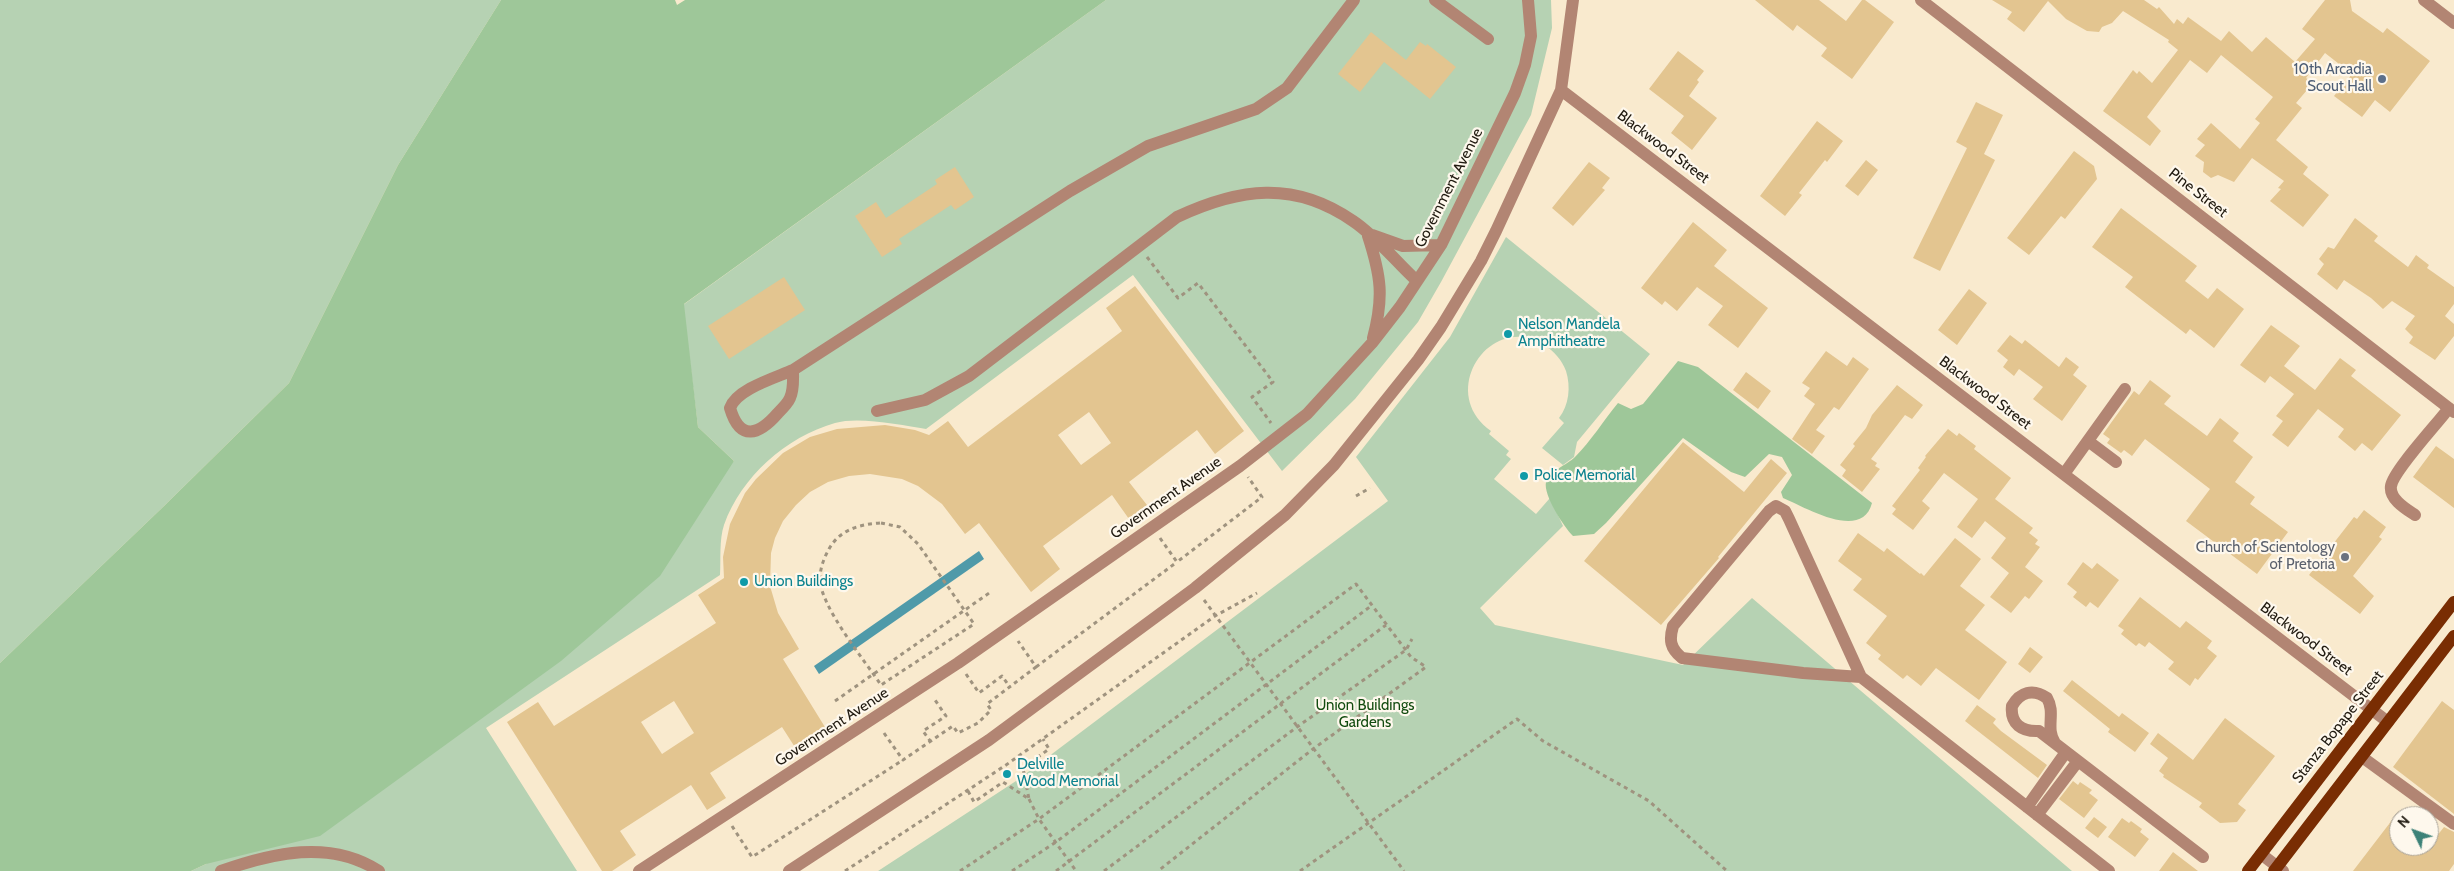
<!DOCTYPE html>
<style>
body{margin:0}
#map{position:relative;width:2454px;height:871px;overflow:hidden;background:#f9eace;font-family:Cabin,sans-serif}
canvas{display:block}
.north{position:absolute;left:2389px;top:806px;width:50px;height:50px;box-sizing:border-box;background:#fef8ed;border:1px solid #a59f95;border-radius:50%;rotate:312deg;font-size:14px;font-weight:700;line-height:20px;text-align:center;color:#201a10}
.north::after{content:'';display:block;margin:auto;width:18px;height:22px;background:#3d8278;clip-path:polygon(50% 0,100% 100%,50% 72%,0 100%)}
</style>
<div id="map">
<canvas width="2454" height="871"></canvas>
<div class="north">N</div>
</div>
<script>
const g = document.querySelector('canvas').getContext('2d');
g.lineJoin = 'round';
function fillPath(path, color) { g.fillStyle = color; g.fill(path, 'evenodd'); }
function strokePath(path, color, width, dash) { g.strokeStyle = color; g.lineWidth = width; g.lineCap = dash ? 'butt' : 'round'; g.setLineDash(dash || []); g.stroke(path); }
function write(font, color, halo, rows, align = 'center') {
  g.font = font + ' Cabin,sans-serif'; g.lineWidth = 4.5; g.setLineDash([]); g.textBaseline = 'middle'; g.strokeStyle = halo; g.fillStyle = color; for (const [text, x, y, turn = 0] of rows) {
    g.save(); g.translate(x, y); g.rotate((+turn || 0) * Math.PI / 180); g.textAlign = isNaN(turn) ? turn : align; if (halo) g.strokeText(text, 0, 0); g.fillText(text, 0, 0); g.restore();
  }
}
fillPath(new Path2D(`
 M0 0H501L398 165 289 383 164 506 0 663Z
 M1106 0H1551L1552 28 1531 115 1441 282 1418 322 1355 399 1282 471 1133 275 926 429C902 425 858 416 835 423 786 437 741 477 724 525 719 540 721 559 720 575L486 728 577 871H191L206 864 734 461 698 427 683 305Z
 M1506 237 1650 354 1577 442 1574 457 1563 465 1542 448 1564 423 1559 418C1569 405 1571 387 1566 371 1562 360 1554 351 1544 345 1491 311 1436 392 1491 431L1489 434 1509 451 1506 455 1511 459 1494 479 1536 514 1550 498 1563 526 1480 608 1495 625 1683 665 1752 598 2072 871H878L1016 781 1388 501 1356 457 1450 337Z`), '#b6d2b3');
fillPath(new Path2D(`
 M501 0H675L677 5 685 0H1106L684 304 698 427 734 461 660 576 561 661 320 836 206 864 191 871H0V663L164 506 289 383 398 165Z
 M1678 361 1698 367 1872 503C1862 542 1805 507 1783 498L1781 492 1792 475 1782 457 1769 454 1745 477 1731 472 1683 438 1606 523 1594 534 1573 536C1564 527 1543 495 1546 482 1549 471 1567 465 1575 457 1591 441 1604 420 1618 403L1631 409 1643 404Z`), '#9ec799');
fillPath(new Path2D(`
 M979 551 984 559 819 674 814 666Z`), '#4f9aa9');
fillPath(new Path2D(`
 M1755 0H1819L1846 21 1862 0H1865L1894 22 1852 79 1821 56 1827 48 1797 25 1793 31Z
 M1992 0H2144L2157 9 2159 7 2174 24 2177 19 2183 24 2188 17 2221 41 2229 31 2252 52 2266 37 2295 62 2315 39 2302 29 2325 0H2350L2352 11 2383 33 2387 28 2430 61 2390 112 2375 100 2362 117 2334 96 2352 74 2325 53 2306 78 2313 83 2296 103 2302 108 2276 140 2308 167 2303 174 2329 195 2303 227 2270 201 2281 189 2278 188 2284 181 2252 158 2234 182 2218 175 2211 178 2203 172 2204 162 2195 156 2205 145 2197 139 2211 123 2240 149 2260 123 2255 119 2273 97 2221 55 2207 73 2190 60 2147 117 2161 131 2150 146 2103 111 2133 70 2137 74 2139 71 2152 83 2178 50 2168 42 2169 40 2123 11 2112 23 2102 27 2099 32 2087 31 2066 19 2048 1 2024 32 2007 19 2012 12Z
 M1371 32 1406 60 1420 42 1426 46 1427 44 1456 67 1430 99 1384 62 1360 92 1338 74Z
 M1678 51 1704 71 1697 80 1699 82 1689 96 1717 118 1692 150 1671 133 1684 116 1649 89Z
 M1976 102 2003 115 1984 154 1995 160 1940 271 1913 258 1967 148 1956 142Z
 M1817 121 1843 141 1827 162 1825 160 1799 193 1802 195 1785 216 1760 196Z
 M2074 151 2094 166 2097 179 2065 219 2061 216 2029 255 2007 238Z
 M1866 160 1878 170 1858 196 1845 186Z
 M1589 162 1610 178 1602 188 1605 190 1573 226 1552 208Z
 M955 167 974 197 955 210 951 205 899 239 902 244 882 257 855 216 876 202 886 218 937 184 935 180Z
 M2121 208 2197 266 2185 281 2208 299 2217 288 2244 309 2214 348 2190 329 2186 334 2125 287 2133 277 2092 247Z
 M2355 218 2378 236 2374 241 2408 267 2416 255 2429 265 2427 268 2454 287V304L2445 316 2454 324V336L2435 360 2409 343 2413 337 2405 329 2415 316 2392 301 2383 309 2371 298 2344 280 2337 290 2317 274 2324 264 2319 259 2328 247 2334 249Z
 M1693 222 1727 250 1714 266 1768 308 1738 348 1708 325 1723 306 1697 287 1677 311 1665 301 1662 305 1641 288Z
 M784 277 805 310 729 359 708 326Z
 M1135 286 1244 431 1215 454 1197 430 1129 482 1147 505 1129 519 1112 495 1043 546 1060 569 1031 592 979 523 965 534 942 504 918 486 902 479 870 474 849 476 828 482 810 492 796 505 783 521 775 538 771 553 770 586 778 613 799 649 783 659 828 732 798 752 782 727 710 773 726 798 707 810 691 785 620 831 636 855 612 871H602L507 722 538 702 554 726 716 623 698 595 724 578 723 557 730 524 745 493 756 479 783 453 810 437 837 429 885 425 915 430 929 435 948 421 968 447 1122 331 1106 308ZM1089 412 1111 443 1081 465 1058 435ZM674 701 694 733 662 754 641 722Z
 M1969 289 1987 303 1957 345 1938 330Z
 M2271 325 2300 346 2284 366 2315 390 2340 358 2356 370 2351 376 2401 415 2372 451 2362 443 2355 451 2338 437 2344 429 2318 409 2288 447 2272 435 2283 421 2276 416 2294 394 2270 376 2265 383 2240 365Z
 M2010 335 2022 344 2025 340 2059 367 2066 357 2079 367 2073 375 2087 386 2062 421 2033 399 2043 387 2019 369 2014 376 2003 367 2008 360 1997 351Z
 M1826 351 1847 366 1853 357 1869 369 1839 410 1834 407 1816 430 1825 436 1812 454 1792 439 1815 404 1804 396 1810 388 1802 383Z
 M1746 372 1771 391 1758 409 1733 390Z
 M2150 380 2171 396 2164 404 2207 436 2220 418 2239 433 2233 441 2253 457 2235 482 2255 497 2250 504 2288 532 2257 574 2186 521 2210 489 2145 439 2132 456 2124 450 2121 453 2107 443 2110 439 2103 434 2134 391 2139 395Z
 M1897 385 1923 405 1912 419 1905 415 1871 459 1877 463 1875 466 1880 469 1862 492 1842 476 1846 470 1840 465 1855 446 1853 444 1866 428 1872 415Z
 M1948 429 1957 436 1959 433 1976 446 1974 449 2011 478 1995 499 2033 528 2029 533 2038 540 2035 544 2040 547 2025 567 2043 581 2029 599 2025 596 2011 613 1990 597 2009 573 1991 558 2006 538 1985 521 1972 538 1957 527 1978 499 1944 473 1922 501 1930 508 1913 530 1892 514 1896 509 1892 506 1920 470 1918 468 1926 457 1925 456Z
 M1683 442 1744 492 1771 459 1787 473 1718 557 1719 558 1661 625 1584 561Z
 M2436 446 2454 459V508L2413 477Z
 M2364 510 2386 527 2379 537 2382 539 2353 576 2374 596 2360 614 2309 575 2354 517 2357 519Z
 M1858 533 1884 552 1887 548 1920 574 1921 573 1924 576 1955 538 1981 559 1960 586 1985 605 1965 630 2007 662 1979 700 1936 668 1921 686 1907 675 1903 679 1878 659 1881 655 1866 643 1887 616 1853 590 1862 579 1838 561Z
 M2083 562 2092 569 2097 563 2119 580 2098 608 2090 602 2086 607 2073 597 2077 592 2067 584Z
 M2140 597 2180 628 2186 621 2212 641 2207 648 2217 656 2198 680 2195 678 2190 686 2168 669 2174 662 2149 642 2145 647 2139 643 2136 646 2121 634 2124 630 2118 626Z
 M2030 647 2043 657 2030 673 2018 664Z
 M2072 680 2119 717 2122 713 2149 733 2135 752 2108 732 2110 729 2063 691Z
 M2442 701 2454 710V814L2393 767Z
 M1977 705 1996 719 1993 723 2001 731 2047 765 2038 778 1965 721Z
 M2225 718 2275 756 2238 804 2246 810 2237 822 2220 823 2199 807 2202 803 2163 777 2164 775 2159 771 2168 758 2150 744 2158 733 2193 760Z
 M2073 781 2078 785 2080 782 2092 790 2089 793 2098 800 2084 818 2059 799Z
 M2399 811V846H2429L2444 827 2454 832V864L2449 871H2353Z
 M2094 817 2107 827 2098 838 2085 828Z
 M2122 818 2129 823 2131 821 2142 829 2140 832 2149 839 2135 857 2108 837Z
 M2173 852 2198 871H2159Z`), '#e3c590');
strokePath(new Path2D(`
 M1147 257 1178 298 1198 283 1273 382 1252 397 1271 423
 M1356 496 1370 488
 M881 523 900 527 918 544 974 624 881 685C865 661 820 606 820 579 820 568 824 558 829 549 840 529 861 524 881 523Z
 M1160 538 1177 562 1262 497 1248 477
 M1204 600 1404 871
 M1036 667 1177 562
 M966 674 979 693 1002 676 1010 687
 M835 701 992 591
 M884 733 903 760 953 726 958 733 978 723 991 710 987 704 1036 667 1018 641
 M931 742 923 731 946 716 935 700
 M968 791 974 802 1003 782 1029 799 1023 768 1049 749 1043 739
 M1029 799 1039 819 1076 871
 M732 826 752 857 903 760
 M845 871 1006 765 1215 616 1257 593
 M960 871 1039 819 1356 584 1411 657 1426 667 1313 749 1158 871
 M1012 871 1056 842 1371 606
 M1056 871 1386 625
 M1104 871 1297 727 1406 650 1412 639
 M1300 871 1517 719 1543 741 1649 801 1727 871`), '#9f937f', 3, [4, 4]);
strokePath(new Path2D(`
 M1435 0 1488 39
 M1921 0 2454 412
 M2424 0 2454 23
 M1561 90 2388 722
 M1372 235 1403 246 1441 245
 M1368 236C1381 276 1384 297 1373 338
 M793 370C793 379 794 390 790 398 788 403 782 409 778 413 759 435 740 442 730 408 737 389 775 378 793 370L1070 191 1148 146 1256 109 1287 88 1354 0
 M877 411 925 400 969 376 1177 217C1239 188 1294 180 1353 221 1377 237 1396 262 1417 281
 M2088 441 2116 462
 M2064 474 2125 389
 M2415 515C2406 509 2389 499 2391 486 2393 471 2438 423 2449 408
 M1861 677 1803 673 1682 658C1670 648 1669 640 1673 626L1769 511 1776 506 1785 511 1789 519 1861 677 2109 871
 M2055 743C2045 728 2056 713 2047 698 2033 688 2020 692 2012 706 2010 724 2022 732 2039 731L2203 857
 M2362 757 2454 824
 M2027 807 2066 752
 M2037 815 2078 761
 M2261 854 2283 871
 M221 871C272 853 330 839 379 871
 M639 871 958 663 1240 466 1307 414 1372 343 1400 307 1441 245 1515 93 1525 65 1531 36 1528 0
 M789 871 989 740 1195 588 1285 515 1334 465 1418 360 1441 327 1481 261 1496 231 1561 90 1573 0`), '#b28573', 12);
strokePath(new Path2D(`
 M2248 871 2454 602
 M2274 871 2454 636`), '#792d03', 12);
for (const [x, y, r, color] of [
 [2382,79,5,"#5c6f8a"],
 [1508,334,5,"#0f9aa8"],
 [1524,476,5,"#0f9aa8"],
 [2345,557,5,"#6b7280"],
 [744,582,5,"#0f9aa8"],
 [1007,774,5,"#0f9aa8"]
]) { const dot = new Path2D(); dot.arc(x, y, r, 0, 2 * Math.PI); g.fillStyle = color; g.fill(dot); strokePath(dot, '#fef8ed', 2); }
write('15px', '#4e5e75', '#fef8ed', [
 ["10th Arcadia",2372,70],
 ["Scout Hall",2372,87]
], 'right');
write('15px', '#201a10', '#fef8ed', [
 ["Blackwood Street",1663,147,37],
 ["Government Avenue",1449,188,-63],
 ["Pine Street",2198,193,38],
 ["Blackwood Street",1985,393,37],
 ["Government Avenue",1166,498,-35],
 ["Blackwood Street",2306,639,37],
 ["Government Avenue",832,727,-33],
 ["Stanza Bopape Street",2338,727,-52]
]);
write('15px', '#0d838f', '#fef8ed', [
 ["Nelson Mandela",1518,325],
 ["Amphitheatre",1518,342],
 ["Police Memorial",1534,476],
 ["Union Buildings",754,582],
 ["Delville",1017,765],
 ["Wood Memorial",1017,782]
], 'left');
write('15px', '#5b616d', '#fef8ed', [
 ["Church of Scientology",2335,548],
 ["of Pretoria",2335,565]
], 'right');
write('15px', '#124b0f', '#fef8ed', [
 ["Union Buildings",1365,706],
 ["Gardens",1365,723]
]);
</script>
